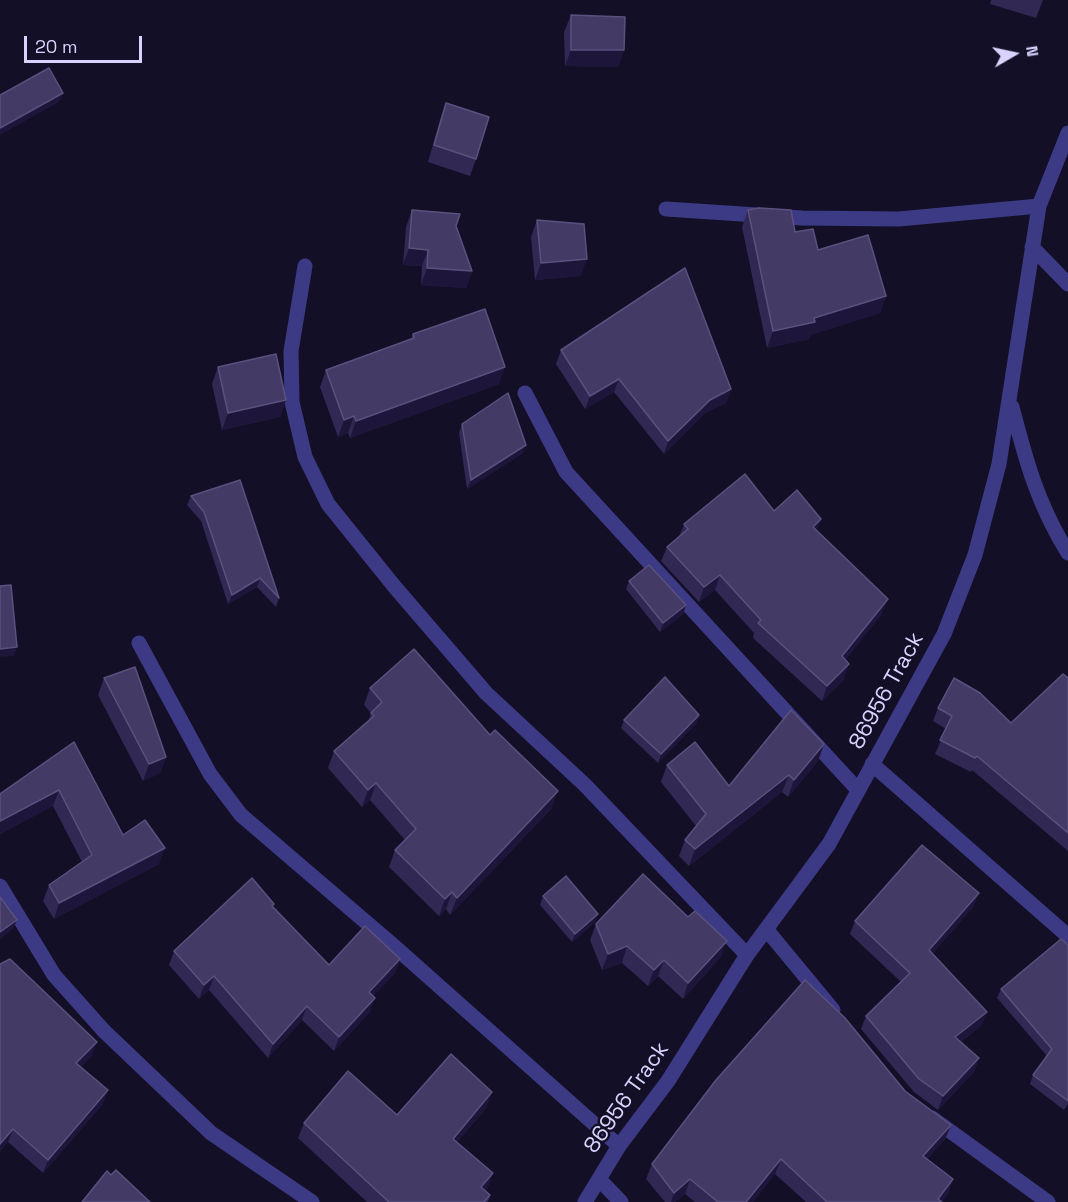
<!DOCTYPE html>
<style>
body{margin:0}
#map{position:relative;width:1068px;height:1202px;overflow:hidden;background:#130f26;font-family:"Space Grotesk",sans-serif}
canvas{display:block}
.north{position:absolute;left:984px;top:24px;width:60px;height:60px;-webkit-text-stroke:4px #130f26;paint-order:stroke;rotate:81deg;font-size:16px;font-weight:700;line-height:24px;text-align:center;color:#d9d4ff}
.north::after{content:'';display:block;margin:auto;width:21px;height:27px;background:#d9d4ff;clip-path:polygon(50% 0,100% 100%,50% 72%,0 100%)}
.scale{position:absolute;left:24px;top:36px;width:118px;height:27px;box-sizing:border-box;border:3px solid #d9d4ff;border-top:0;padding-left:8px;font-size:18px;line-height:21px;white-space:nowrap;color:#d9d4ff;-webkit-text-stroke:4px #130f26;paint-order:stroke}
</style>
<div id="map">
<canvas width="1068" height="1202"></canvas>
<div class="north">N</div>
<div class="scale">20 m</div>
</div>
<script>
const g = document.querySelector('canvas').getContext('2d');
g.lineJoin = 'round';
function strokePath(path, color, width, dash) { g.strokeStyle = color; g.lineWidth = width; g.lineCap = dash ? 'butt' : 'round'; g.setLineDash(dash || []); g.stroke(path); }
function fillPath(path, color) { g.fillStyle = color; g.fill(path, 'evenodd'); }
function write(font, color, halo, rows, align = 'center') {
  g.font = font + ' "Space Grotesk",sans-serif'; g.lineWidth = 5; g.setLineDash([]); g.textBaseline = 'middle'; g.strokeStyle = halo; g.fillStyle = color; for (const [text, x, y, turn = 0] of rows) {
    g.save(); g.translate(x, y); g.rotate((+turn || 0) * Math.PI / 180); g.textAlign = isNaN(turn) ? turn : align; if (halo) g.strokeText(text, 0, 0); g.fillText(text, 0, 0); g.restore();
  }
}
strokePath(new Path2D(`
 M666 209 802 218 899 219 1039 206
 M1032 247 1068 284
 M305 266 291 351 292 402 305 457 328 504 394 586 486 693 585 785 747 955
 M525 393 566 472 858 790
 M1012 407C1026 461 1038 505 1068 553
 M139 643 210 774 241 815 395 947 619 1146
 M872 764 1068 936
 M0 886 54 975 104 1031 211 1133 312 1202
 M766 929 833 1010
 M932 1118 1048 1202
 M599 1179 621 1202
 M585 1202 619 1146 668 1081 747 955 829 844 944 634 975 555 999 464 1039 206 1068 133`), '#3d3a85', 15);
fillPath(new Path2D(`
 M991 0H1043L1036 18 990 4Z
 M571 15 624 50 618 67 565 66 564 32Z
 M446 103 476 159 470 176 428 162 440 120Z
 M412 210 456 226 472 271 466 288 421 285 422 266 403 265 406 227Z
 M748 210 795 232 818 250 886 296 880 313 810 335 809 339 767 348 742 227Z
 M537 220 581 276 535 280 531 237Z
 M413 334 499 384 350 438 348 433 338 437 320 387 326 370 411 339Z
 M561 350 731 389 726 403 705 413 664 454 614 392 585 409 556 364Z
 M218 367 286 400 280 417 222 430 212 384Z
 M462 424 523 453 467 489 459 433Z
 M191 496 279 598 276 607 257 587 228 604 201 521 187 505Z
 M774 511 817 531 882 614 845 660 844 679 822 701 753 638 754 633 715 590 699 602 661 561 667 547 679 537 684 524Z
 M629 581 686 605 683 614 660 632 626 589Z
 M104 678 166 757 160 773 143 781 98 695Z
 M1068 678V851L972 770 971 772 935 754 946 729 933 721 938 708 1011 723Z
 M370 688 552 808 450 915 446 909 439 916 389 867 395 850 405 840 370 800 362 807 328 768 334 751 368 722 371 713 364 705Z
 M699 715 696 724 658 763 621 728 624 720Z
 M74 742 123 835 159 864 54 919 43 901 49 885 82 862 53 806 0 834V794Z
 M824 744 818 761 788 797 782 792 689 866 679 856 685 840 696 826 661 782 667 765 729 786Z
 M543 896 595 922 572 942 540 905Z
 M274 904 273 907 329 965 400 959 395 973 373 996 370 1012 334 1051 302 1020 268 1058 209 990 199 999 169 965 174 951Z
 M974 906 932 954 982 1025 961 1042 979 1058 974 1072 938 1110 914 1092 861 1029 866 1016 901 982 850 934 855 921Z
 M688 917 721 957 683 999 658 976 648 986 622 963 602 970 590 940 596 924Z
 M1068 945V1104L1064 1110 1030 1084 1033 1075 1047 1056 997 998 1001 989Z
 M0 964 92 1055 81 1066 103 1104 43 1173 8 1142Z
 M905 1091 951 1125 945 1139 927 1159 953 1179 948 1194 942 1202H806L775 1174 753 1202H695L685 1194 675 1202H665L646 1179 652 1164Z
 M487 1107 457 1142 493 1173 487 1189 485 1191 490 1195 488 1202H367L298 1138 304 1123Z`), '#312854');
fillPath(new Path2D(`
 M571 50H624L618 67 565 66Z
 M63 93 59 102 0 135V128Z
 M409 248 428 250 422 266 403 265Z
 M587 259 581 276 535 280 541 263Z
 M427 268 472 271 466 288 421 285Z
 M886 296 880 313 810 335 809 339 767 348 773 331Z
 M505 367 499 384 350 438 356 421Z
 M619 379 614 392 585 409 590 396Z
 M731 389 726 403 705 413 664 454 668 441 710 400Z
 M286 400 280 417 222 430 228 413Z
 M354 416 348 433 338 437 344 420Z
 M526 445 523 453 467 489 471 480Z
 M821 519 816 534 813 527Z
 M720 575 715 590 699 602 704 587Z
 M260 578 257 587 228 604 232 595Z
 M888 599 882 614 836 671 842 656Z
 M686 605 683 614 660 632 663 623Z
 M17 647 14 656 0 657V649Z
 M849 664 844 679 822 701 827 686Z
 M699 715 696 724 658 763 661 754Z
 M824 744 818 761 788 797 794 780Z
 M166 757 160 773 143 781 149 764Z
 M789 775 782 792 689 866 695 849Z
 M376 783 370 800 362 807 368 790Z
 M59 790 53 806 0 834V821Z
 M558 791 552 808 450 915 457 898Z
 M165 848 159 864 54 919 59 903Z
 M452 892 446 909 439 916 445 899Z
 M979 893 974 906 924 963 929 950Z
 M598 914 595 922 572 942 575 934Z
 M17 920 13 929 0 939V932Z
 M727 941 721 957 683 999 688 983Z
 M627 946 622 963 602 970 608 954Z
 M400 959 395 973 364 1006 369 992Z
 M664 960 658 976 648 986 654 970Z
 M214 976 209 990 199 999 204 985Z
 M375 998 370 1012 334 1051 339 1037Z
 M307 1006 302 1020 268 1058 273 1044Z
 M987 1012 982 1025 951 1050 955 1037Z
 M97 1042 92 1055 72 1076 76 1063Z
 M979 1058 974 1072 938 1110 943 1096Z
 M108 1090 103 1104 43 1173 48 1160Z
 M492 1092 487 1107 447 1154 453 1139Z
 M951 1125 945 1139 918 1170 923 1156Z
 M13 1129 8 1142 0 1152V1144Z
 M781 1159 775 1174 753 1202H746Z
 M493 1173 487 1189 476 1202 481 1187Z
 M690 1179 685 1194 675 1202H671L674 1193Z
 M953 1179 948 1194 942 1202 938 1199Z`), '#1d163a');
const building = new Path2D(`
 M571 15 625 17 624 50H571Z
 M49 68 63 93 0 128V95Z
 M446 103 489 117 476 159 434 145Z
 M759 208 791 210 795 232 813 229 818 250 868 235 886 296 814 318 815 322 773 331 748 210Z
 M412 210 460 214 456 226 472 271 427 268 428 250 409 248Z
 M537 220 584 224 587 259 541 263Z
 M685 268 731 389 710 400 668 441 619 379 590 396 561 350Z
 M485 309 505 367 356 421 354 416 344 420 326 370 414 338 413 334Z
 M276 354 286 400 228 413 218 367Z
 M508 393 526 445 471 480 462 424Z
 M745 474 774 511 797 490 821 519 813 527 888 599 842 656 849 664 827 686 758 623 761 620 720 575 704 587 667 547 688 529 684 524Z
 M240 480 279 598 260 578 232 595 204 512 191 496Z
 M649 565 686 605 663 623 629 581Z
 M11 585 17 647 0 649V586Z
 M414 649 490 735 495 730 558 791 457 898 452 892 445 899 395 850 416 829 376 783 368 790 334 751 374 716 371 713 382 702 370 688Z
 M135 667 166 757 149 764 104 678Z
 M1063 674 1068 678V833L977 756 975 758 940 740 952 716 938 708 954 678 980 693 1011 723Z
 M665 677 699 715 661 754 624 720Z
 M791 710 824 744 794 780 789 775 695 849 685 840 706 814 667 765 695 742 729 786Z
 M74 742 123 835 145 820 165 848 59 903 49 885 92 855 59 790 0 821V794Z
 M922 845 979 893 929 950 987 1012 955 1037 979 1058 943 1096 919 1079 866 1016 910 973 855 921Z
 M643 874 688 917 695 911 727 941 688 983 664 960 654 970 627 946 608 954 596 924Z
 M566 876 598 914 575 934 543 896Z
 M252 878 274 904 272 906 329 965 365 926 400 959 369 992 375 998 339 1037 307 1006 273 1044 214 976 204 985 174 951Z
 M0 897 17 920 0 932Z
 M1061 939 1068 945V1101L1033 1075 1052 1049 1001 989Z
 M10 959 97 1042 76 1063 108 1090 48 1160 13 1129 0 1144V964Z
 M805 980 845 1018 905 1091 951 1125 923 1156 953 1179 938 1199 942 1202H827L781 1159 746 1202H718L690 1179 674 1193 652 1164 716 1080Z
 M451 1054 492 1092 453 1139 493 1173 481 1187 490 1195 484 1202H389L304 1123 348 1071 397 1115Z
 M116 1170 150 1202H82L107 1171 111 1175Z`);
fillPath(building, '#433a66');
strokePath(building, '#5a527e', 1.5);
write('22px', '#d9d4ff', '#130f26', [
 ["86956 Track",887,691,-61],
 ["86956 Track",627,1098,-55]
]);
</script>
